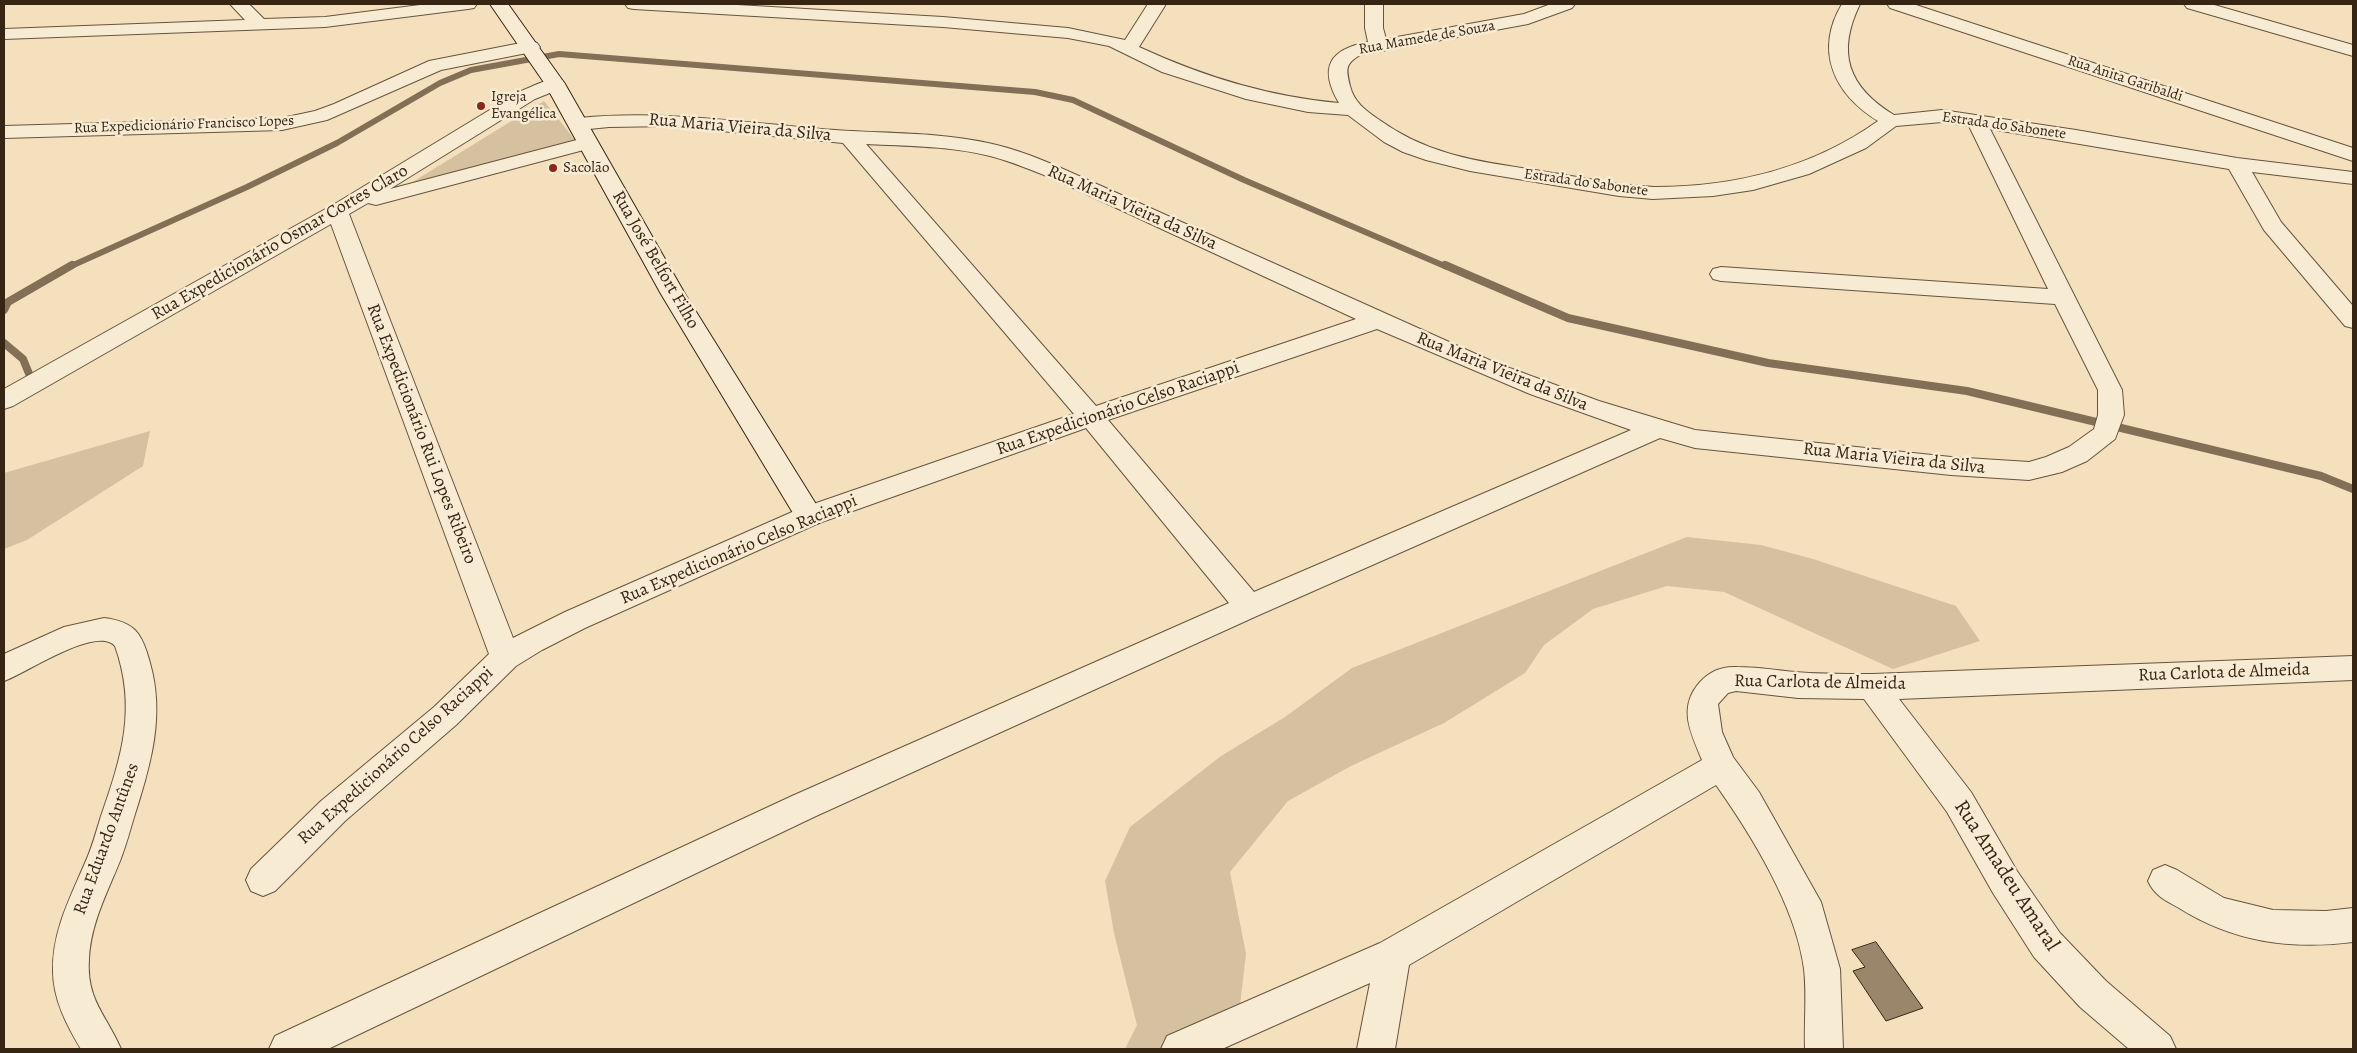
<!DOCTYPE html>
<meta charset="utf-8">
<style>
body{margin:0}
#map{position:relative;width:2357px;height:1053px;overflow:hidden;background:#f5e0bd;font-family:Alegreya,serif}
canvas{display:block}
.frame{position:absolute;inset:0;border:5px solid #372513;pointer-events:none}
</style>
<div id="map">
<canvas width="2357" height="1053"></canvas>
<div class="frame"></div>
</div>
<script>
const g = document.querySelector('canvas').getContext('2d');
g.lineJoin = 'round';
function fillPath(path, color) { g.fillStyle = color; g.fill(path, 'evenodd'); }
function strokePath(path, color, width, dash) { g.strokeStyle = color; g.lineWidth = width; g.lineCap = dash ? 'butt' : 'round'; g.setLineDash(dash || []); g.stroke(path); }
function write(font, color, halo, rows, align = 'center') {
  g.font = font + ' Alegreya,serif'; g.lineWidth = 5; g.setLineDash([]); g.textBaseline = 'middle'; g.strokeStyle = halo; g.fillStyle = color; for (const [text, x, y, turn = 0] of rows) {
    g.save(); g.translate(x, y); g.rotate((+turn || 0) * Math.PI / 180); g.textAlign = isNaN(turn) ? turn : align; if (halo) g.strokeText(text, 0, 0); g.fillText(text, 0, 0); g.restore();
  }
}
fillPath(new Path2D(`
 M544 101 575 140 398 191Z
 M150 431 143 466 27 540 4 549V473Z
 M1687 537 1761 545 1813 559 1956 606 1980 641 1893 669 1724 592 1667 586 1593 609 1544 645 1525 673 1444 723 1351 766 1288 801 1230 872 1246 954 1240 1005 1229 1049H1125L1137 1025 1114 933 1105 881 1130 827 1221 756 1285 717 1352 668Z`), '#d5c0a0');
strokePath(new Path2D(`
 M69 267 247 187 337 143 440 83 471 70 559 54 1035 92 1073 100 1244 180 1447 267`), '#826f56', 6);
strokePath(new Path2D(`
 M1445 265 1568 318 1768 363 1967 391 2321 476 2353 489
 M4 310 8 302 72 265
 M4 343 23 359 32 381 28 383`), '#826f56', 8);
const building = new Path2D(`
 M1876 942 1923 1008 1886 1021 1853 971 1865 967 1852 950Z`);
fillPath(building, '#9a866b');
strokePath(building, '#372513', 1);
const street = new Path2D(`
 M230 4H249L264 19 325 17 428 4H477L474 8 468 9 325 27 4 39V29L245 20Z
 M625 4H720L943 17 1068 28 1125 40 1148 4H1166L1139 47C1202 76 1269 97 1339 103 1318 67 1330 49 1368 42L1365 28V4H1383V28L1386 39 1524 14 1551 4H1575L1572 8 1528 24 1360 55C1345 64 1346 69 1350 86 1354 102 1365 110 1378 119 1433 159 1488 162 1553 173 1586 178 1620 186 1654 187 1734 187 1812 168 1878 121 1834 94 1814 51 1842 4H1860C1836 53 1848 87 1894 115L1942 110 2076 130 2237 158 2353 172V184L2252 172 2281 222 2353 306V328L2345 326 2264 230 2229 169 1990 129 2122 390 2124 415 2115 439 2087 461 2062 472 2029 480 1951 475 1695 448 1660 438 1259 615 816 816 328 1049H269L275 1036 792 796 1229 603 1086 428 819 523 585 628 542 650 516 666 456 725 345 821 275 891 263 896 251 891 246 880 251 869 321 801 434 707 489 654 331 224 13 406 4 409V389L338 202 521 91C534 86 548 77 562 80L565 84 562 88 535 99 390 189 588 137 595 139 598 143 595 147 376 205 368 203 349 214 513 638 565 612 799 509 1074 414 843 143 670 126 609 127 579 130 572 128 569 124 572 120 579 118C661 110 740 122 821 129 877 134 933 131 988 143 1017 149 1043 160 1070 172L1496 363 1599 401 1695 430 1951 457 2029 462 2046 457 2069 447 2094 429 2098 415V390L2055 304 1721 281 1713 279 1710 274 1713 269 1721 267 2048 289 1969 126 1942 122 1896 126 1866 148 1809 174 1753 190 1713 196 1653 199 1619 196 1470 171 1426 160 1403 152 1384 142 1348 115 1308 112 1246 99 1162 72 1109 46 1068 38 943 27 634 9 628 8ZM866 144C907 146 950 146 990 156 1013 162 1034 171 1056 180L1356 319 1096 406ZM1377 329 1530 394 1631 430 1254 592 1108 420Z
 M1887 4H1913L2353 148V161L1890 8Z
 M2184 4H2211L2353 45V56L2187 8Z
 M531 41 537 43 540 47 537 51 441 70 327 120 282 130 4 138V126L282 118 315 111 334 104 429 61Z
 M104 618C135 622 142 633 150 663 165 715 151 764 135 814 130 830 126 846 120 861 107 893 91 923 89 958 86 1000 106 1014 121 1049H81C67 1026 53 999 53 971 52 932 70 898 85 863 92 848 96 832 101 816 122 756 137 708 115 646 96 625 25 674 4 681V654L64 627Z
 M2353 656V680L1899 699 1971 792 2017 871 2060 933 2106 981 2170 1036 2176 1049H2129L2080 1007 2034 957 1993 893 1947 812 1864 699 1798 698 1736 691 1728 693 1718 704 1722 732 1733 757 1759 792 1821 902 1840 969 1843 1049H1805C1804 1023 1807 995 1804 969 1796 907 1752 836 1716 785L1409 965 1395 1049H1357L1370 983 1222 1049H1161L1167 1036 1380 943 1702 760C1691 733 1677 708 1700 682 1710 671 1722 666 1737 667 1756 667 1776 670 1795 672 1820 674 1846 674 1872 674Z
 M2165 865 2177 870 2224 898 2273 910 2326 911 2353 908V942C2290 950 2233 942 2179 908 2165 900 2155 896 2148 881L2153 870Z`);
const secondary = new Path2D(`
 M490 4H508L565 84 685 294 819 509 823 516 819 523 809 526 799 523 661 294 545 84Z`);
strokePath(street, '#66543e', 2);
strokePath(secondary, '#372513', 2);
fillPath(street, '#f8ebd4');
fillPath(secondary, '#f8ebd4');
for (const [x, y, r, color] of [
 [481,106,5,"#8f2418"],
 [553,168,5,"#8f2418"]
]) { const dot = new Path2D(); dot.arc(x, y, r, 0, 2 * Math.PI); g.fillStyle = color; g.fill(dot); strokePath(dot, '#f8ebd4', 2); }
write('15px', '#372513', '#f8ebd4', [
 ["Rua Mamede de Souza",1427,38,-10],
 ["Rua Anita Garibaldi",2125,79,18],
 ["Rua Expedicionário Francisco Lopes",184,125,-2],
 ["Estrada do Sabonete",2004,126,8],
 ["Estrada do Sabonete",1586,183,8]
]);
write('15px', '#372513', '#f8ebd4', [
 ["Igreja",491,97],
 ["Evangélica",491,114],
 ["Sacolão",563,168]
], 'left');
write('18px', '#372513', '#f8ebd4', [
 ["Rua Maria Vieira da Silva",740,128,5],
 ["Rua Maria Vieira da Silva",1132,208,24],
 ["Rua Expedicionário Osmar Cortes Claro",280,243,-30],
 ["Rua José Belfort Filho",655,260,60],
 ["Rua Maria Vieira da Silva",1502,372,22],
 ["Rua Expedicionário Celso Raciappi",1118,409,-19],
 ["Rua Expedicionário Rui Lopes Ribeiro",421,434,69],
 ["Rua Maria Vieira da Silva",1894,459,6],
 ["Rua Expedicionário Celso Raciappi",739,550,-23],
 ["Rua Carlota de Almeida",2224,673,-2],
 ["Rua Carlota de Almeida",1820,683,1],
 ["Rua Expedicionário Celso Raciappi",396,756,-42],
 ["Rua Eduardo Antûnes",107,839,-70]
]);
write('21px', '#372513', '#f8ebd4', [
 ["Rua Amadeu Amaral",2006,876,57]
]);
</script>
